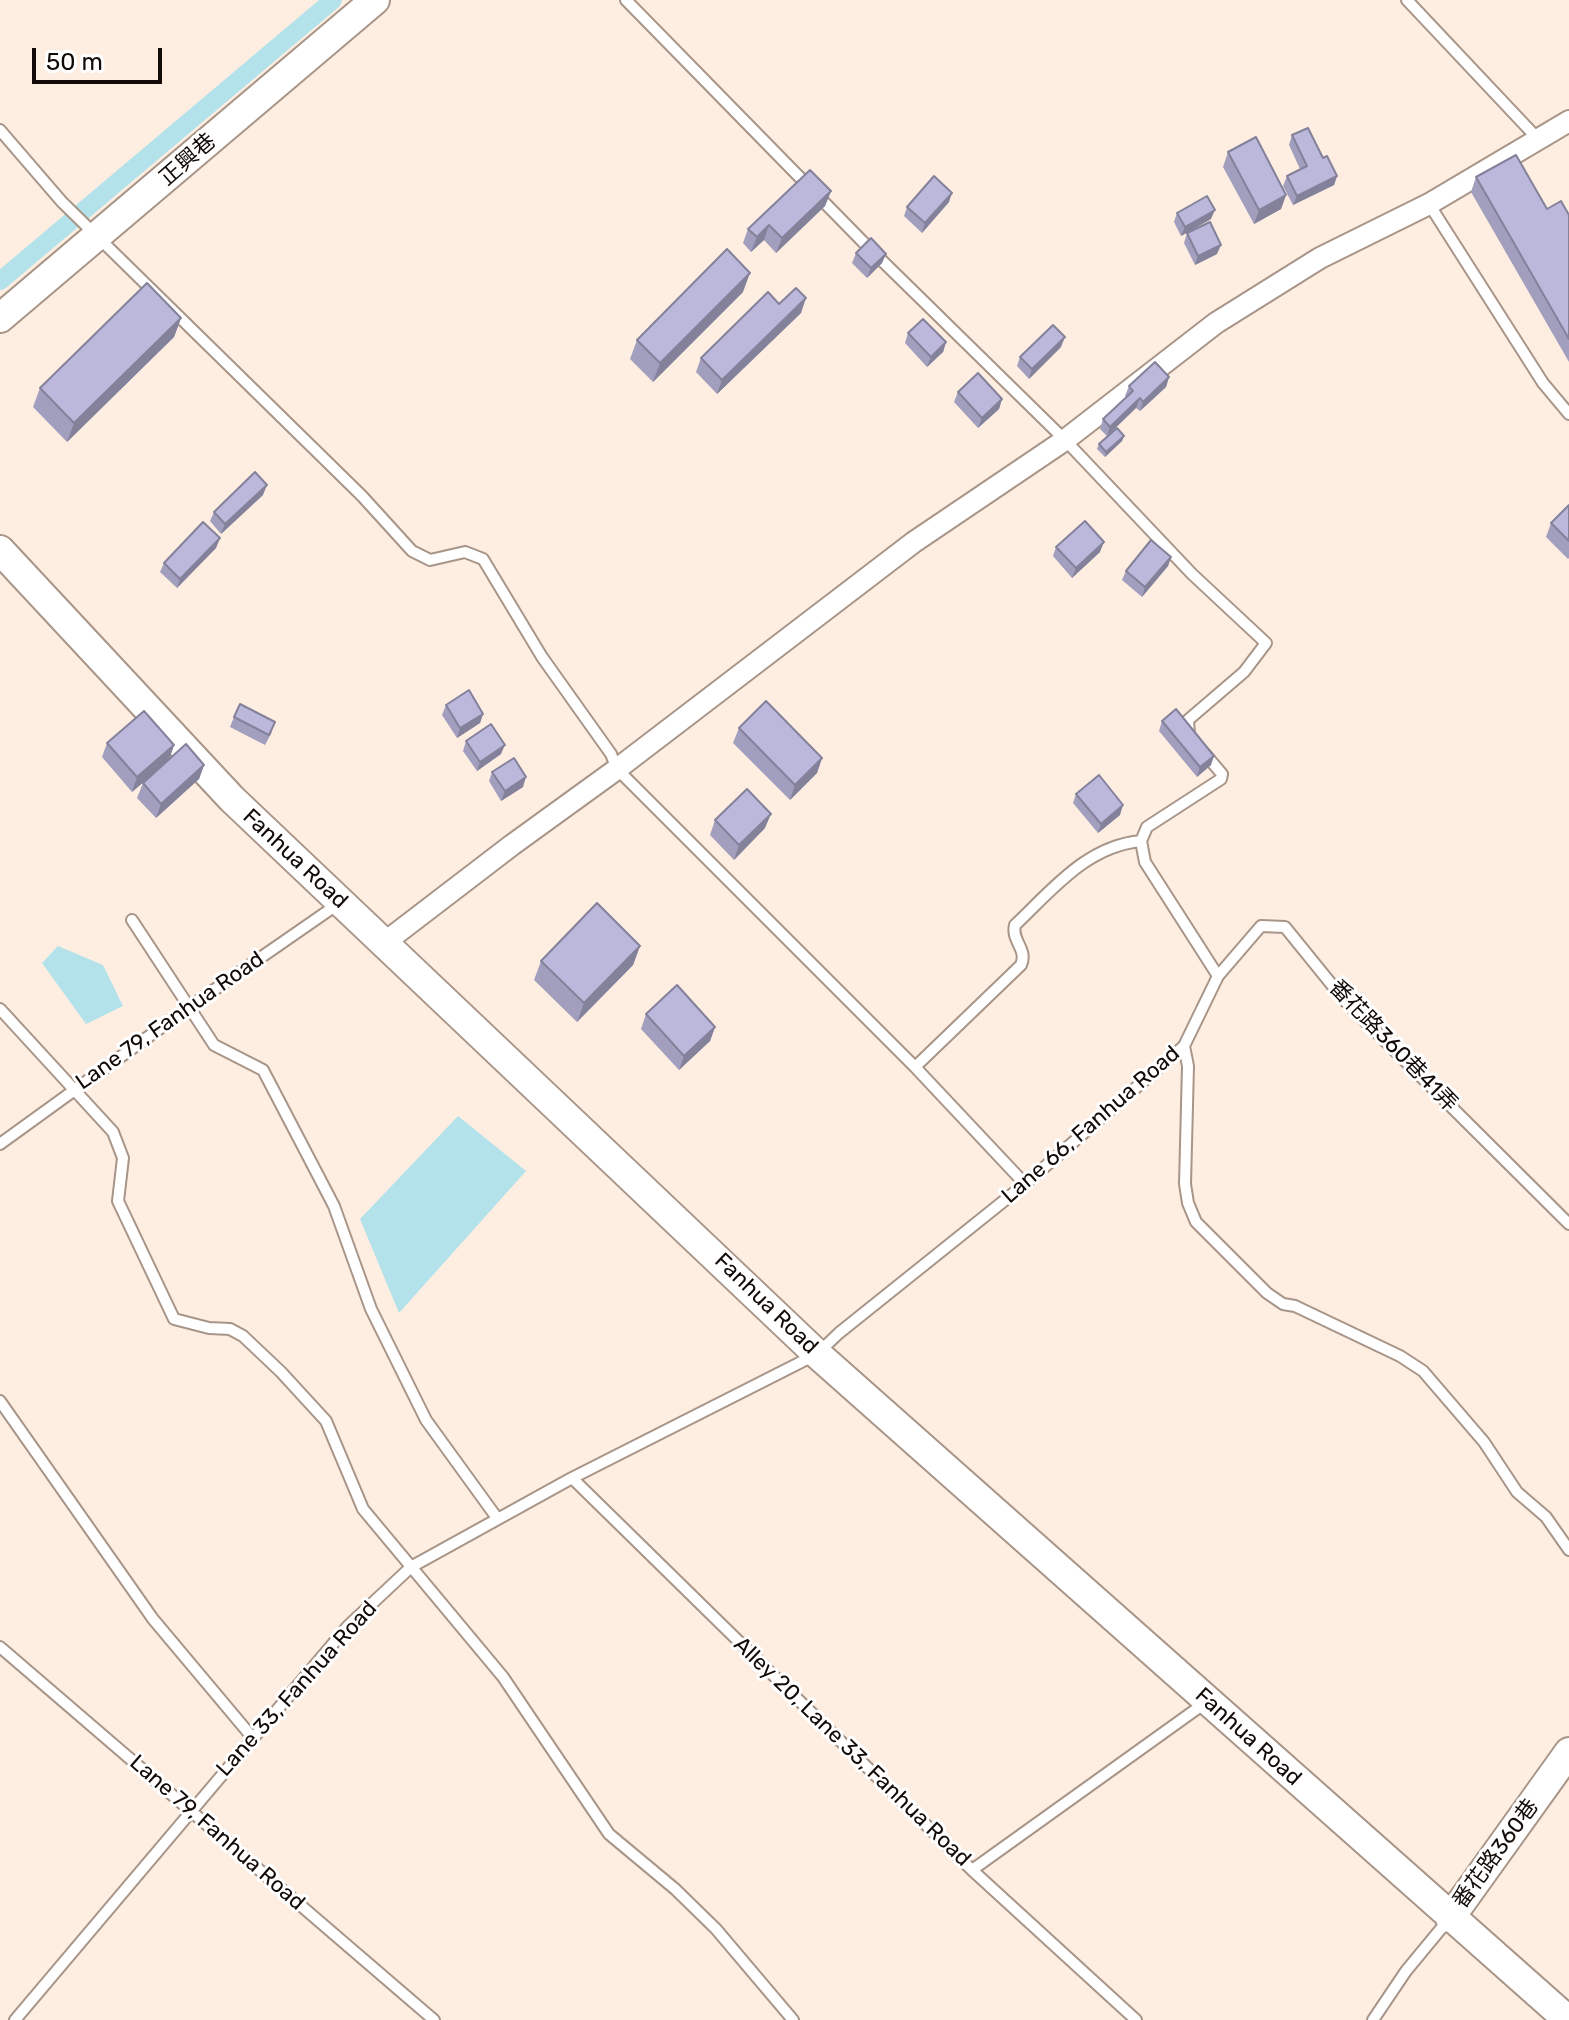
<!DOCTYPE html>
<meta charset="utf-8">
<style>
body{margin:0}
#map{position:relative;width:1569px;height:2020px;overflow:hidden;background:#feeee2;font-family:Rubik,sans-serif}
canvas{display:block}
.scale{position:absolute;left:32px;top:48px;width:130px;height:36px;box-sizing:border-box;border:4px solid #110a06;border-top:0;padding-left:10px;font-size:24px;line-height:28px;white-space:nowrap;color:#110a06;-webkit-text-stroke:6px #fff;paint-order:stroke}
</style>
<div id="map">
<canvas width="1569" height="2020"></canvas>
<div class="scale">50 m</div>
</div>
<script>
const g = document.querySelector('canvas').getContext('2d');
g.lineJoin = 'round';
function fillPath(path, color) { g.fillStyle = color; g.fill(path, 'evenodd'); }
function strokePath(path, color, width, dash) { g.strokeStyle = color; g.lineWidth = width; g.lineCap = dash ? 'butt' : 'round'; g.setLineDash(dash || []); g.stroke(path); }
function write(font, color, halo, rows, align = 'center') {
  g.font = font + ' Rubik,"Noto Sans TC",sans-serif'; g.lineWidth = 6; g.setLineDash([]); g.textBaseline = 'middle'; g.strokeStyle = halo; g.fillStyle = color; for (const [text, x, y, turn = 0] of rows) {
    g.save(); g.translate(x, y); g.rotate((+turn || 0) * Math.PI / 180); g.textAlign = isNaN(turn) ? turn : align; if (halo) g.strokeText(text, 0, 0); g.fillText(text, 0, 0); g.restore();
  }
}
fillPath(new Path2D(`
 M58 946 103 965 123 1006 86 1024 42 963Z
 M458 1116 526 1171 399 1313 360 1219Z`), '#b3e2eb');
strokePath(new Path2D(`
 M0 281 333 0`), '#b3e2eb', 18);
const lane = new Path2D(`
 M626 0 865 244 1065 440 1192 574 1266 643 1244 672 1188 720 1189 735
 M1407 0 1538 139
 M0 130 62 202 362 496 412 551 430 560 465 552 483 559 542 657 611 754 617 769 915 1067 1025 1184
 M1429 204 1543 383 1569 414
 M132 920 214 1045 263 1070 334 1206 371 1309 426 1420 497 1518
 M1218 976 1261 926 1285 927 1345 1001 1569 1224
 M0 1009 113 1132 123 1158 118 1201 174 1319 209 1328 230 1329 243 1336 281 1372 326 1421 363 1509 503 1677 609 1834 675 1889 716 1929 793 2020
 M1184 1046 1188 1066 1185 1184 1188 1203 1196 1222 1267 1293 1283 1304 1295 1306 1400 1356 1423 1371 1484 1442 1517 1492 1546 1517 1569 1550
 M915 1067 1021 965C1028 949 1011 941 1015 925 1053 889 1087 846 1141 841L1147 827 1221 779 1222 774 1205 754
 M0 1144 188 1008 338 904
 M0 1401 153 1619 252 1737
 M572 1478 972 1870 1136 2020
 M0 1647 434 2020
 M972 1870 1205 1703
 M15 2020 348 1626 411 1567 572 1478 817 1354 839 1333 1025 1184 1184 1046 1218 976 1145 862 1141 841
 M1373 2020 1406 1971 1449 1919`);
const street = new Path2D(`
 M384 943 512 845 617 769 914 542 1065 440 1216 323 1320 258 1429 204 1569 121`);
const secondary = new Path2D(`
 M0 318 375 0
 M0 550 232 799 817 1354 1568 2020
 M1450 1918 1569 1752`);
strokePath(lane, '#a89588', 14);
strokePath(street, '#a89588', 24);
strokePath(secondary, '#a89588', 32);
strokePath(lane, '#fff', 10);
strokePath(street, '#fff', 20);
strokePath(secondary, '#fff', 28);
fillPath(new Path2D(`
 M1292 135 1337 176 1334 185 1293 205 1283 186 1287 176 1300 169 1289 145Z
 M1228 152 1286 195 1281 209 1254 224 1223 167Z
 M1476 177 1547 209 1569 215V362L1471 192Z
 M831 191 825 206 776 253 764 240 751 252 743 243 748 229Z
 M949 202 922 233 904 216 907 207Z
 M1177 213 1211 219 1181 236 1174 222Z
 M1187 233 1217 254 1195 265 1184 243Z
 M856 253 886 254 882 263 867 278 852 263Z
 M743 292 653 382 630 359 637 340Z
 M779 304 801 313 717 394 696 372 701 358Z
 M181 318 174 337 67 442 33 407 40 388Z
 M908 333 946 342 943 352 927 367 905 343Z
 M1061 347 1029 379 1017 366 1020 357Z
 M1169 377 1166 387 1140 411 1136 408 1107 436 1100 429 1103 419 1126 397 1125 396 1129 386Z
 M958 392 1002 399 999 409 978 428 954 402Z
 M1124 436 1122 441 1105 457 1097 449 1099 444Z
 M263 495 221 534 210 521 214 512Z
 M1569 505V558L1568 559 1546 537 1551 523Z
 M220 538 216 548 177 588 160 572 164 563Z
 M1056 547 1100 552 1072 578 1053 556Z
 M1171 557 1168 566 1142 597 1122 580 1126 571Z
 M446 705 483 714 480 723 457 738 442 715Z
 M234 717 272 732 265 745 230 727Z
 M1162 721 1211 765 1197 777 1159 731Z
 M739 728 822 758 817 773 790 800 733 743Z
 M466 741 501 754 477 771 463 751Z
 M107 743 174 745 169 759 204 765 199 779 156 818 137 798 143 783 161 767 132 792 102 757Z
 M492 772 523 787 501 801 489 781Z
 M1076 794 1120 815 1098 833 1073 803Z
 M715 820 765 828 734 860 710 835Z
 M640 946 633 965 577 1022 534 980 541 961Z
 M646 1014 715 1027 710 1041 679 1070 641 1029Z`), '#a29ebd');
fillPath(new Path2D(`
 M1337 176 1334 185 1293 205 1297 196Z
 M831 191 825 206 776 253 782 238Z
 M952 193 949 202 922 233 925 223Z
 M1286 195 1281 209 1254 224 1259 210Z
 M1215 210 1211 219 1181 236 1185 227Z
 M769 225 764 240 751 252 757 237Z
 M1221 245 1217 254 1195 265 1198 256Z
 M886 254 882 263 867 278 871 268Z
 M750 273 743 292 653 382 660 363Z
 M806 298 801 313 717 394 722 380Z
 M181 318 174 337 67 442 74 423Z
 M1065 337 1061 347 1029 379 1032 369Z
 M946 342 943 352 927 367 931 357Z
 M1169 377 1166 387 1140 411 1143 402Z
 M1140 398 1136 408 1107 436 1110 427Z
 M1002 399 999 409 978 428 982 418Z
 M1124 436 1122 441 1105 457 1106 452Z
 M267 485 263 495 221 534 225 524Z
 M220 538 216 548 177 588 180 579Z
 M1104 542 1100 552 1072 578 1076 568Z
 M1171 557 1168 566 1142 597 1145 587Z
 M483 714 480 723 457 738 460 728Z
 M174 745 169 760 132 792 137 777Z
 M505 745 501 754 477 771 480 762Z
 M1214 756 1211 765 1197 777 1200 767Z
 M822 758 817 773 790 800 795 785Z
 M204 765 199 779 156 818 161 804Z
 M526 777 523 787 501 801 505 791Z
 M1123 805 1120 815 1098 833 1101 824Z
 M771 814 765 828 734 860 739 845Z
 M640 946 633 965 577 1022 584 1003Z
 M715 1027 710 1041 679 1070 684 1056Z`), '#84819a');
const building = new Path2D(`
 M1308 128 1323 158 1327 156 1337 176 1297 196 1287 176 1307 166 1292 135Z
 M1256 137 1286 195 1259 210 1228 152Z
 M1516 155 1547 209 1561 201 1569 215V339L1476 177Z
 M810 170 831 191 782 238 769 225 757 237 748 229Z
 M934 176 952 193 925 223 907 207Z
 M1207 196 1215 210 1185 227 1177 213Z
 M1210 222 1221 245 1198 256 1187 233Z
 M871 238 886 254 871 268 856 253Z
 M727 249 750 273 660 363 637 340Z
 M147 283 181 318 74 423 40 388Z
 M796 288 806 298 722 380 701 358 768 292 779 304Z
 M923 319 946 342 931 357 908 333Z
 M1053 325 1065 337 1032 369 1020 357Z
 M1155 362 1169 377 1143 402 1140 398 1110 427 1103 419 1133 391 1129 386Z
 M978 373 1002 399 982 418 958 392Z
 M1117 428 1124 436 1106 452 1099 444Z
 M255 472 267 485 225 524 214 512Z
 M1569 505V541L1551 523Z
 M1085 521 1104 542 1076 568 1056 547Z
 M203 522 220 538 180 579 164 563Z
 M1151 540 1171 557 1145 587 1126 571Z
 M469 690 483 714 460 728 446 705Z
 M766 701 822 758 795 785 739 728Z
 M240 704 275 722 269 735 234 717Z
 M1176 709 1214 756 1200 767 1162 721Z
 M144 711 174 745 137 777 107 743Z
 M491 724 505 745 480 762 466 741Z
 M186 744 204 765 161 804 143 783Z
 M514 758 526 777 505 791 492 772Z
 M1099 775 1123 805 1101 824 1076 794Z
 M747 789 771 814 739 845 715 820Z
 M597 903 640 946 584 1003 541 961Z
 M677 985 715 1027 684 1056 646 1014Z`);
fillPath(building, '#bcb8dc');
strokePath(building, '#84819a', 2);
write('22px', '#110a06', '#fff', [
 ["正興巷",188,160,-41],
 ["Fanhua Road",295,859,43],
 ["Lane 79, Fanhua Road",170,1021,-35],
 ["番花路360巷41弄",1393,1046,46],
 ["Lane 66, Fanhua Road",1091,1125,-41],
 ["Fanhua Road",766,1304,44],
 ["Lane 33, Fanhua Road",297,1689,-48],
 ["Fanhua Road",1248,1737,42],
 ["Alley 20, Lane 33, Fanhua Road",852,1752,44],
 ["Lane 79, Fanhua Road",217,1833,41],
 ["番花路360巷",1496,1854,-54]
]);
</script>
